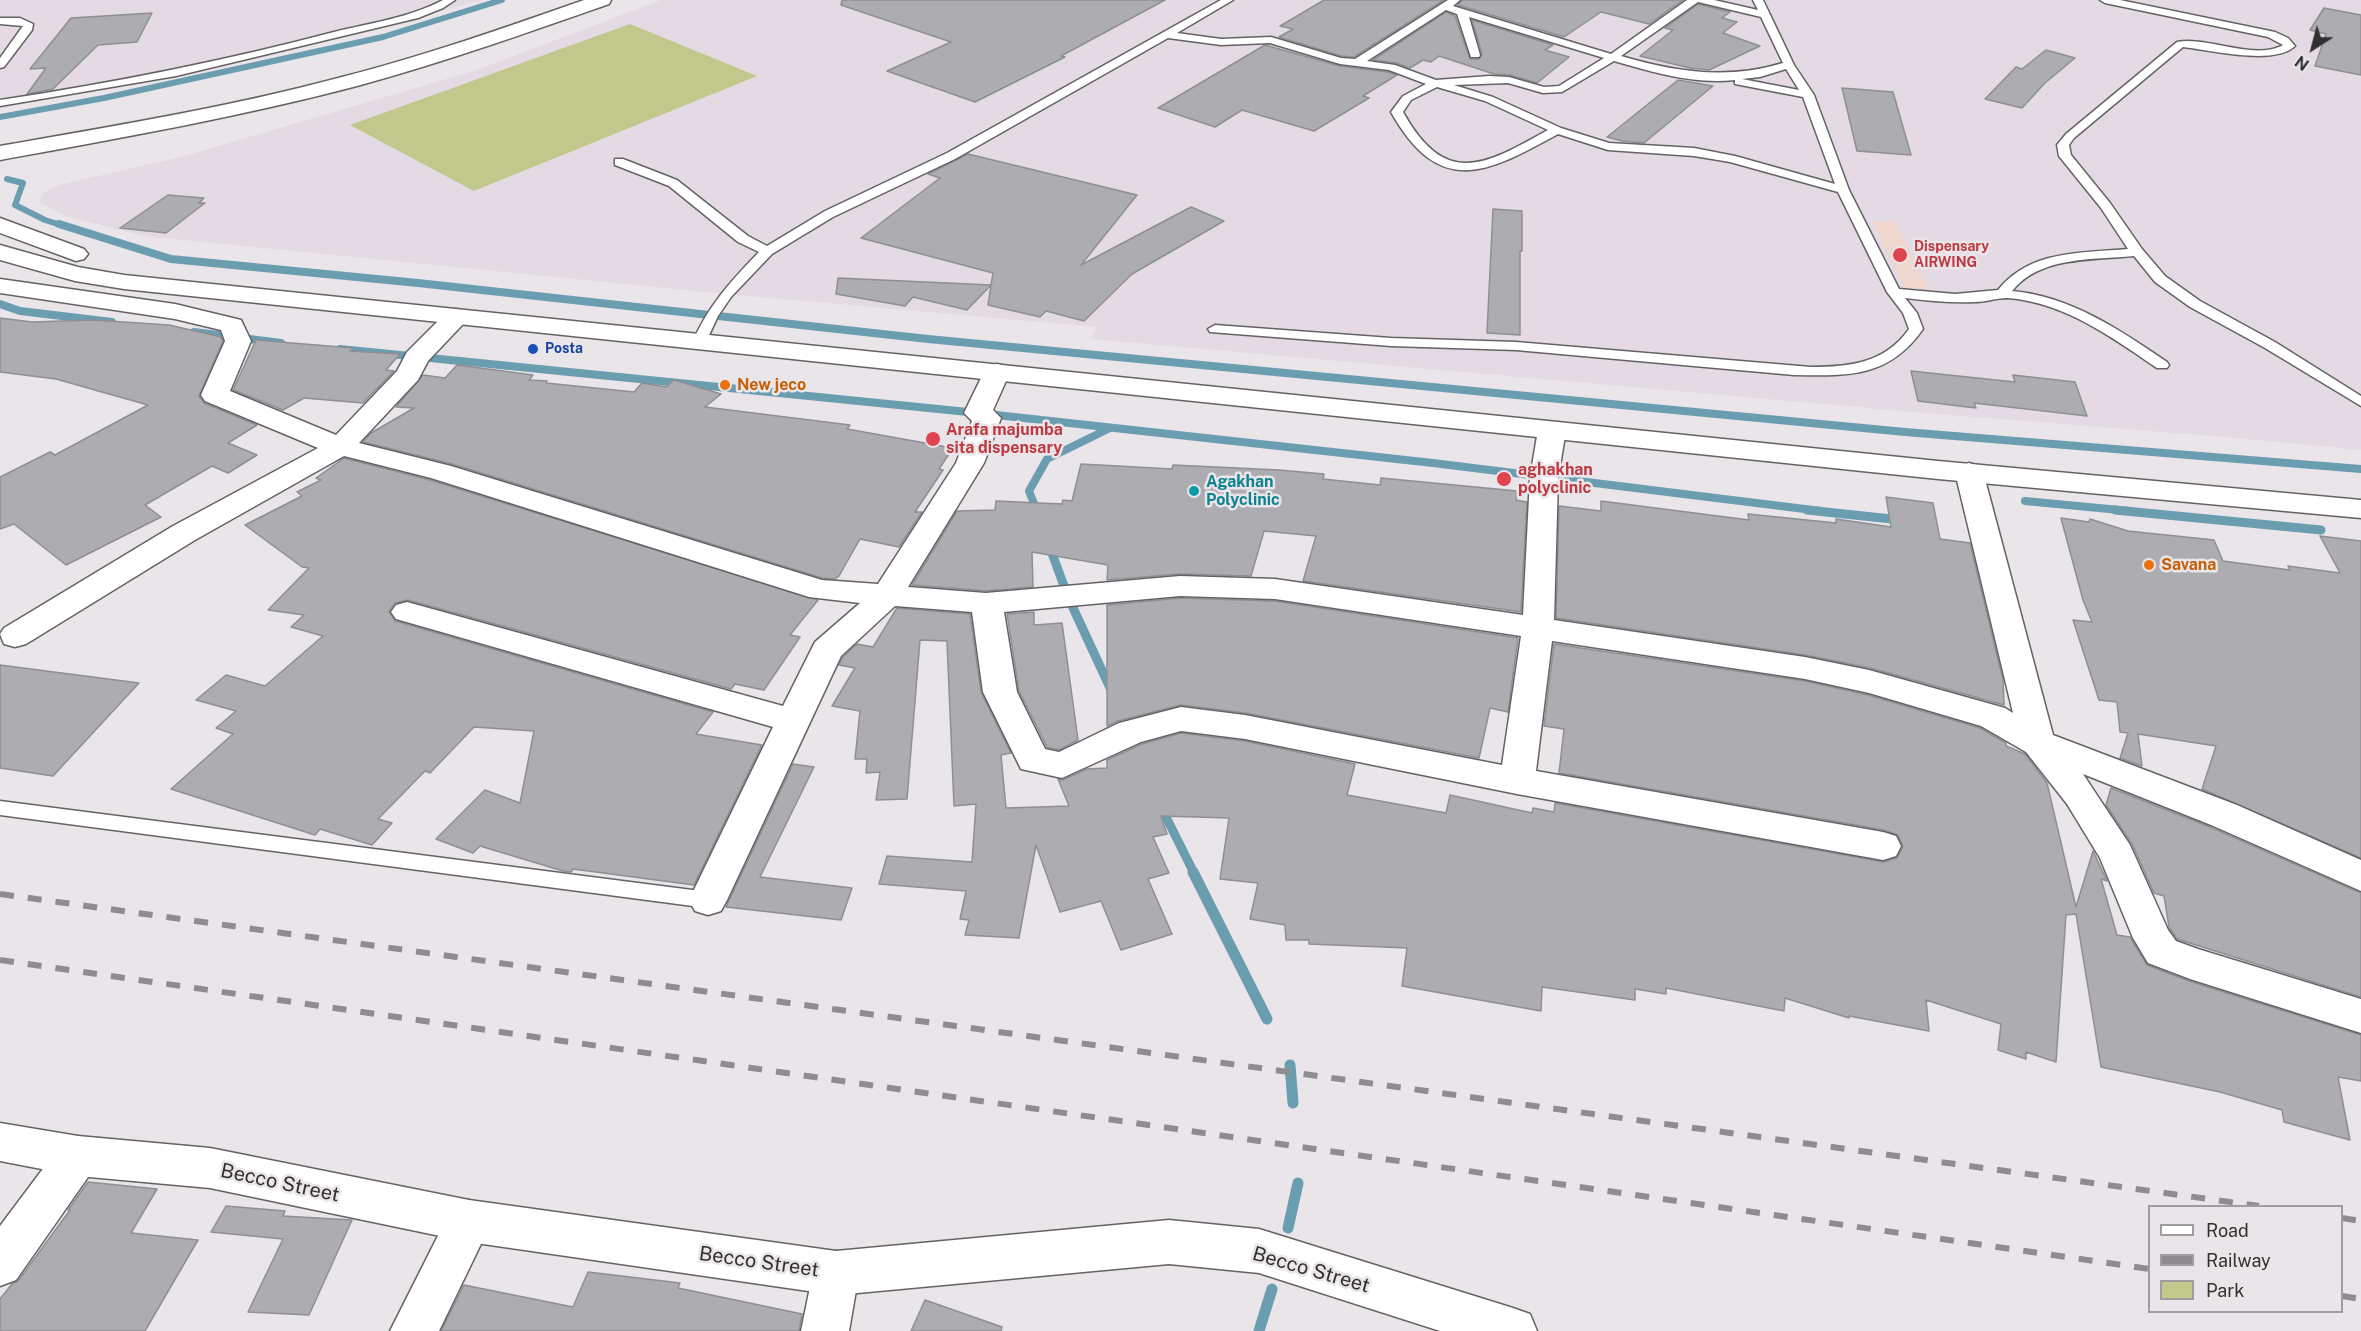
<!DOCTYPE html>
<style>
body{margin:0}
#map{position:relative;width:2361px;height:1331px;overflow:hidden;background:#e9e5e9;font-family:"Public Sans",sans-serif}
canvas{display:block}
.legend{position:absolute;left:2148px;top:1205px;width:195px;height:108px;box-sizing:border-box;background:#e9e5e9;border:2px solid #9f9d9f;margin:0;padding:8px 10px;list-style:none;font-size:18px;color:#313031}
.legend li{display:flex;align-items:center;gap:12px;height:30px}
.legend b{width:30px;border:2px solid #9f9d9f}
.north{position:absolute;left:2283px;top:18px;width:60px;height:60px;-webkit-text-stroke:4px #e9e5e9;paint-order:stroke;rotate:216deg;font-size:16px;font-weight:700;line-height:24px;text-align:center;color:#313031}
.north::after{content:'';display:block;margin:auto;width:21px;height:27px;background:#313031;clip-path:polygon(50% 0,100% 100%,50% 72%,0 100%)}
</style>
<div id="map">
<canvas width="2361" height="1331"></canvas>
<ul class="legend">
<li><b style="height:8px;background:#fff"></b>Road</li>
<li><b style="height:8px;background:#8f8c8f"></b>Railway</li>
<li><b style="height:16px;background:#c1c88c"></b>Park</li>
</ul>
<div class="north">N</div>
</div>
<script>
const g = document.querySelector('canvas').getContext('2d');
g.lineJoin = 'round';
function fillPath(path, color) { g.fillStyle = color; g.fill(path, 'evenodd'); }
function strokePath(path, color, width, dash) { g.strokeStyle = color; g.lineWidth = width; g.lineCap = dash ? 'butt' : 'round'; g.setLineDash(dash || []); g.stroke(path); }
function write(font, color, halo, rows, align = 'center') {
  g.font = font + ' "Public Sans",sans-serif'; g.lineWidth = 5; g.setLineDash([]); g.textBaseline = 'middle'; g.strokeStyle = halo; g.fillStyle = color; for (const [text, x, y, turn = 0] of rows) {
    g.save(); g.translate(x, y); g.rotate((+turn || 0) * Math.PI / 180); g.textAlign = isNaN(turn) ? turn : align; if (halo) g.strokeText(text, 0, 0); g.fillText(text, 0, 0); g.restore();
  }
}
fillPath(new Path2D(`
 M0 0H483L285 52 185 74 0 108Z
 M661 0H2361V450L2225 437 1913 412 1091 339 1096 327 726 294 143 236 66 216 40 203 41 196 50 189 63 184 181 157 477 70Z`), '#e4dae4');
fillPath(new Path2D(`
 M1872 221 1895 222 1928 289 1904 288Z`), '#efd7ce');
fillPath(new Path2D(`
 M630 24 757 76 474 191 350 125Z`), '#c1c88c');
strokePath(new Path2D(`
 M0 117 104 98 383 37 502 0
 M7 179 23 183 15 205 45 220 64 226`), '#6b9db1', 6);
strokePath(new Path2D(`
 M59 224 171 259 418 283 928 339 1905 432 2361 469
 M0 304 20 311 112 322
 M194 332 281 343
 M340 349 978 413 1433 463 1821 511
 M2025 501 2130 511
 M1037 511 1029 491 1047 459 1110 428`), '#6b9db1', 8);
strokePath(new Path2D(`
 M1036 510 1037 512
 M1807 510 1901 520
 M2115 510 2321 530
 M1049 545 1068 597 1112 692
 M1161 807 1194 873`), '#6b9db1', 9);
strokePath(new Path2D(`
 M1193 872 1267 1019
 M1290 1065 1293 1103
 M1288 1228 1298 1183
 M1259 1331 1272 1289`), '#6b9db1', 11);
const building = new Path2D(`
 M842 0H1165L1061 56 1065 57 975 102 887 71 951 42 841 5Z
 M1324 0H1444L1354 57 1341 56 1279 37 1293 29 1280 26Z
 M1462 0H1683L1649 24 1601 12 1564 37 1458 5Z
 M1698 4 1730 12 1722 18 1737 22 1723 33 1760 46 1709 70 1690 68 1640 56 1673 30 1665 28Z
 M2324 8 2361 15V75L2315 66 2326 34 2310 30Z
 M1446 12 1455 16 1470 59H1479L1482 54 1472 20 1553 45 1545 50 1569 57 1537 83 1510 75 1494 74 1439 56 1431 62 1423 60 1410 68 1396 63 1373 60Z
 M152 13 137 42 98 45 53 89 27 94 46 68 30 69 71 18Z
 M1265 45 1340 66 1388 72 1397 75 1363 96 1369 98 1314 131 1242 110 1215 127 1158 108Z
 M2046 50 2075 58 2045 83 2022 108 1985 99 2016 67 2022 69Z
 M1678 80 1713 86 1644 143 1622 141 1607 137Z
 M1842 88 1893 92 1911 155 1857 151Z
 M968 154 1137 195 1081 265 1191 207 1224 221 1132 274 1084 321 1046 311 1040 317 988 305 991 285 967 310 913 297 905 306 836 294 838 278 991 285 993 273 861 238 940 178 928 174Z
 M168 195 204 198 199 203H205L166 233 120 228Z
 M1493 209 1522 211V251H1520V335L1487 333Z
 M0 318 32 322 93 320 169 325 221 337 223 341 199 396 204 403 257 425 228 443 257 455 228 473 212 466 145 505 161 517 66 565 14 524 0 529V477L50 452 55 455 148 405 56 379 0 372Z
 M256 340 353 348 350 351 400 354 386 370 394 371 363 403 304 398 283 410 233 390Z
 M457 365 533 375 529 380 547 381 546 383 634 392 642 383 666 387 674 380 721 394 705 407 850 425 847 429 953 448 939 469 943 470 915 512H922L899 547 860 539 839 576 835 579 822 578 452 464 363 442 371 433 414 408 396 407 423 375 445 378Z
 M1911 371 2015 382 2013 375 2075 382 2087 416 1974 403 1976 408 1918 401Z
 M344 458 430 480 818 600 790 635 800 637 764 690 735 684 731 689 408 600 395 603 389 611 395 621 713 712 696 734 762 745 694 885 573 869 571 872 563 871 480 846 473 853 436 839 485 790 520 803 534 731 474 727 430 773 425 771 378 819 392 823 372 845 320 829 315 835 171 789 233 734 216 728 236 711 196 700 226 675 265 686 323 636 291 627 304 615 268 610 309 568 302 567 245 525 302 496 297 492 321 480 316 478Z
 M1081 464 1172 469 1173 465 1279 470 1324 474 1323 479 1380 485 1381 478 1517 491 1516 500 1527 502 1521 612 1303 581 1316 536 1264 531 1251 576 1180 574 1107 580 1108 565 1032 552 1033 587 986 591 912 585 957 511 995 510 996 501 1062 504 1063 500 1072 501Z
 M1886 497 1933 503 1940 539 1970 543 2003 680 2004 705 1870 668 1805 655 1556 618 1559 506 1601 511V501L1749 520 1748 514 1836 523V519L1891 527Z
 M2061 518 2089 522 2090 519 2128 531 2214 540 2223 561 2290 570 2288 566 2340 573 2320 536 2361 541V858L2202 789 2216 746 2138 734 2142 766 2120 758 2128 733 2120 732 2117 702 2099 700 2073 620 2092 622 2083 600Z
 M1180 598 1275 601 1518 638 1508 712 1490 708 1479 758 1245 713 1181 705 1118 721 1107 726V605Z
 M897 608 970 614 981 692 1011 753 1001 755 1006 808 1069 806 1058 779 1063 780 1087 769 1107 768V760L1142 744 1181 733 1245 741 1355 764 1347 795 1446 813 1450 795 1532 813 1533 808 1554 812 1555 803 1884 862 1897 858 1903 847 1898 835 1884 830 1559 773 1564 729 1544 726 1554 644 1805 681 1868 695 1980 728 2006 743V746L2025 754 2047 783 2076 907 2093 851 2107 881 2101 879 2117 935 2130 937 2147 965 2189 981 2361 1035V1081L2338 1077 2350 1140 2284 1122 2282 1110 2220 1092 2101 1067 2076 914 2066 915 2056 1062 2026 1052V1059L1998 1050 2001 1024 1926 1000 1929 1031 1849 1016V1018L1785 998 1784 1011 1666 988V994L1635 989V1000L1542 987 1541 1011 1402 986 1407 948 1309 944V940H1286L1285 925 1250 919 1258 883 1220 879 1229 818 1161 816 1167 834 1153 837 1169 873 1148 879 1172 934 1121 950 1101 901 1060 912 1036 845 1019 938 965 935 969 920 960 919 966 891 879 884 887 856 972 862 976 804 954 806 947 641 920 640 907 799 876 800 880 772 866 773 867 759H855L860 711 832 706 855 668 839 665 843 657 857 644 873 647Z
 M1034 612V625L1062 623 1078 740 1059 750 1047 747 1019 691 1007 614Z
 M0 665 139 683 53 776 0 768Z
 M793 764 814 767 760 877 852 888 841 920 726 907Z
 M2111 788 2210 827 2361 893V997L2177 939 2169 927 2164 896 2154 893 2132 844 2106 805Z
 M88 1182 157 1189 131 1233 198 1240 145 1331H0V1299L12 1284 18 1281 70 1210H68Z
 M226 1206 285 1211 283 1216 352 1220 309 1315 248 1312 283 1239 211 1232Z
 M588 1272 680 1283 678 1288 802 1314 799 1331H441L464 1285 573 1307Z
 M925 1300 1002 1327 1001 1331H911Z`);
fillPath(building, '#acacb1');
strokePath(building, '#8e8f93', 1.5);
const lane = new Path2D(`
 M443 0H455L443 8 418 18 176 76 0 106V100C113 83 224 61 334 32 370 23 409 18 443 0Z
 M1221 0H1233L1177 33 1221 39 1271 37 1341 58 1355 59 1448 0H1460L1453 6 1611 54 1687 0H1714L1758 10 1753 0H1763L1794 65 1814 95 1849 190 1899 289 1955 294 1998 290C2030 250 2081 253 2128 249L2101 208 2059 156 2057 145 2066 134 2177 42C2208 36 2254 61 2283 45L2268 37 2105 3 2100 0H2120L2275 32 2288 38 2295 46C2274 66 2211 50 2183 47L2074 138 2069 145 2071 155 2110 203 2142 249 2165 276 2200 301 2275 342 2361 396V406L2265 348 2190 307 2155 282 2134 256C2093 260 2040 256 2012 291 2070 296 2120 330 2167 362L2169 365 2167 368H2157C2111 337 2064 302 2007 298 1996 298 1986 302 1975 302 1952 303 1929 301 1905 298L1917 313 1923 329C1889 378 1848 376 1794 375L1516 350 1391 346 1210 332 1208 329 1215 325 1391 338 1516 342 1811 367C1850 367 1885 363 1909 329L1903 313 1887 292 1838 192 1730 162 1694 156 1608 150 1558 134C1487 173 1440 199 1391 112L1403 96 1426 84 1389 70 1340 64 1270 43 1221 45 1168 38 955 159 833 217 772 254 731 297 718 316 704 346 699 347 692 343C709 305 730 282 759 252L738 242 669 186 615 165V159H623L677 180 748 236 767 246 825 211 947 153ZM1698 2 1761 17 1783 63C1727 80 1676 72 1621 56ZM1446 10 1457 14 1471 57H1479L1480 55 1469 17 1604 58 1559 86 1544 87 1509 77 1489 76 1436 80 1395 65 1367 61ZM1614 61C1652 72 1695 85 1735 80V84L1803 97 1835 184 1735 156 1694 148 1609 143 1561 128 1493 97 1454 85 1508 83 1543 93 1562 92ZM1786 69 1799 90 1742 79 1760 77ZM1437 87 1485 101 1548 130C1485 165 1446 189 1403 112L1411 100Z
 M0 18H20L33 24 32 30 4 67 0 68V58L23 26 0 24Z
 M0 801 708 892 715 894 718 900 715 906 708 908 0 815Z`);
const street = new Path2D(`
 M0 279 175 304 241 320 251 341 230 391 336 435 397 371 407 352 447 312 456 309 465 312 469 317 465 322 428 361 418 380 359 443 451 466 822 580 878 584 956 463 972 421 964 413 984 372 988 366 997 364 1006 366 1010 372 993 410 1001 418 984 463 908 587 986 593 1180 576 1275 579 1523 615 1530 478 1538 430 1542 424 1552 422 1562 424 1566 430 1558 478 1554 620 1805 657 1869 670 2005 708 2013 713 1955 472 1959 466 1969 463 1979 466 1983 472 2053 735 2237 805 2361 860V891L2211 825 2083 774 2130 845 2168 930 2176 941 2198 949 2361 999V1033L2190 979 2148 963 2133 938 2100 858 2067 804 2026 752 1981 726 1869 693 1805 679 1552 641 1536 771 1883 832 1896 836 1901 846 1896 856 1883 860 1517 794 1245 739 1181 731 1141 742 1062 778 1021 769 983 692 972 612 895 606 841 656 727 900 721 911 708 915 695 911 689 900 773 727 396 619 391 612 396 605 407 602 783 706 815 642 860 603 809 597 431 478 344 456 195 540 26 644 15 647 4 644 0 634 4 628 173 526 318 448 205 401 201 395 225 341 221 330 175 319 0 293ZM1180 596 1275 599 1521 636 1502 765 1245 715 1181 707 1119 723 1059 752 1045 749 1017 692 1004 612Z
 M78 1136 93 1142 100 1156 93 1170 16 1280 0 1286V1226L63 1142Z
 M469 1200 485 1206 492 1221 439 1331H390L453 1206Z
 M836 1251 852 1257 859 1273 849 1331H801L813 1273 820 1257Z`);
const secondary = new Path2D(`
 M0 1123 78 1136 210 1148 469 1200 836 1251 1169 1220 1259 1229 1513 1308 1530 1314 1537 1331H1440L1259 1273 1169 1264 836 1295 469 1242 210 1188 78 1176 0 1161Z`);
const primary = new Path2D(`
 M0 218 84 249 88 254 84 259 76 261 0 233Z
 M0 245 78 267 124 275 1938 461 2361 500V518L1938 479 124 289 75 281 0 260Z`);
const highway = new Path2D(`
 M584 0H611L609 4C526 33 442 63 357 86 239 117 120 138 0 160V146C115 126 230 107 342 77 424 56 504 28 584 0Z`);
strokePath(lane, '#656265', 3);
strokePath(street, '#656265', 3);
strokePath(secondary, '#656265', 3);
strokePath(primary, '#656265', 3);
strokePath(highway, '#656265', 3);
fillPath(lane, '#fff');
fillPath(street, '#fff');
fillPath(secondary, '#fff');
fillPath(primary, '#fff');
fillPath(highway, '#fff');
strokePath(new Path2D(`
 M0 894 2259 1206
 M0 960 2150 1269
 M2342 1218 2361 1221
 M2342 1296 2361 1299`), '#8f8c8f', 6, [14, 14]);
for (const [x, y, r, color] of [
 [1900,255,8,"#e0444e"],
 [533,349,6,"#1a4fb4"],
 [725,385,6,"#e8710a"],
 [933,439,8,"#e0444e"],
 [1504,479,8,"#e0444e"],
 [1194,491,6,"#0f9aa8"],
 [2149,565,6,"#e8710a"]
]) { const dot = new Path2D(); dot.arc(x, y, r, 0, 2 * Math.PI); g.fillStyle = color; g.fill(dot); strokePath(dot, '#e9e5e9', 2); }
write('bold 14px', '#be3a42', '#e9e5e9', [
 ["Dispensary",1914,247],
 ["AIRWING",1914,263]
], 'left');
write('bold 14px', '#164399', '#e9e5e9', [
 ["Posta",545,349]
], 'left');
write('bold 16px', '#c56008', '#e9e5e9', [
 ["New jeco",737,385],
 ["Savana",2161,565]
], 'left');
write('bold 16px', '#be3a42', '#e9e5e9', [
 ["Arafa majumba",946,430],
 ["sita dispensary",946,448],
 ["aghakhan",1518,470],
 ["polyclinic",1518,488]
], 'left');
write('bold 16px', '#0d838f', '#e9e5e9', [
 ["Agakhan",1206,482],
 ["Polyclinic",1206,500]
], 'left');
write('20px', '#313031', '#e9e5e9', [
 ["Becco Street",280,1183,12],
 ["Becco Street",759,1262,8],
 ["Becco Street",1311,1270,16]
]);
</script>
